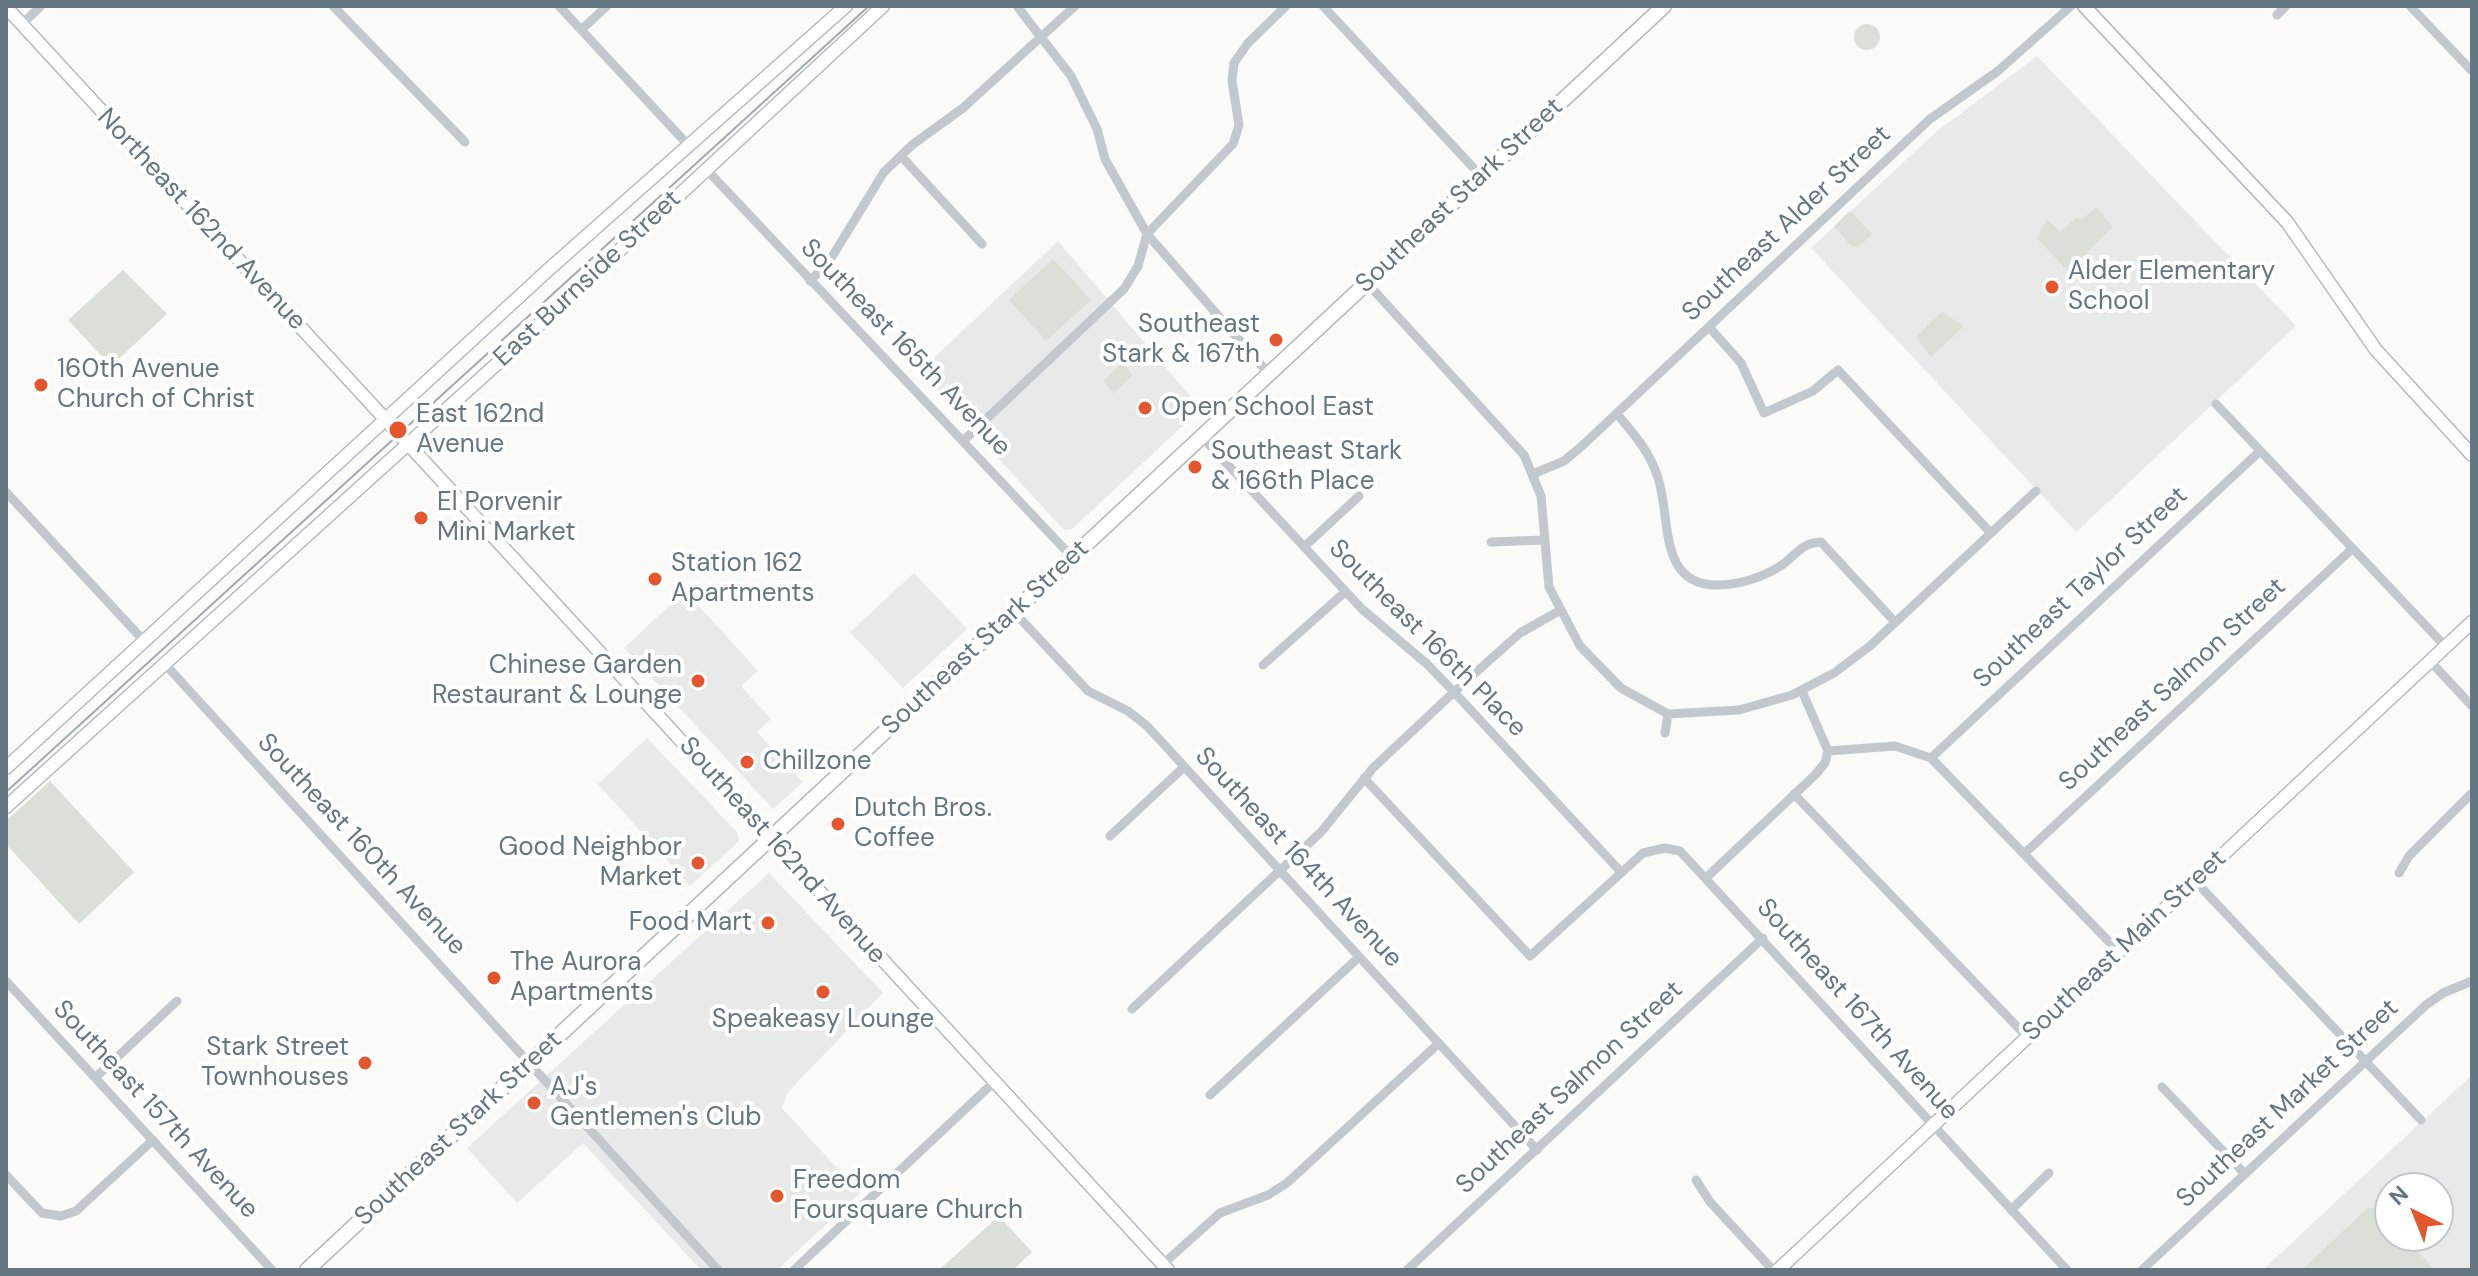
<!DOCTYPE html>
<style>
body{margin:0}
#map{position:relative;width:2478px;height:1276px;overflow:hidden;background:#fafaf8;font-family:"DM Sans",sans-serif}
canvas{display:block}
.frame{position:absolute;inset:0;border:8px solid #657683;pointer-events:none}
.north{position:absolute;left:2374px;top:1172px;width:80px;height:80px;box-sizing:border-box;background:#fff;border:2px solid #c1c8cd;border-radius:50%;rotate:317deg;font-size:22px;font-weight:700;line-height:32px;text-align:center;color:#657683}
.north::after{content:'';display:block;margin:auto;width:28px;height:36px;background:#e4572e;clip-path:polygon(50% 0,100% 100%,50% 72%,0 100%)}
</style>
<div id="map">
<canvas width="2478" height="1276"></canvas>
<div class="frame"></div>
<div class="north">N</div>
</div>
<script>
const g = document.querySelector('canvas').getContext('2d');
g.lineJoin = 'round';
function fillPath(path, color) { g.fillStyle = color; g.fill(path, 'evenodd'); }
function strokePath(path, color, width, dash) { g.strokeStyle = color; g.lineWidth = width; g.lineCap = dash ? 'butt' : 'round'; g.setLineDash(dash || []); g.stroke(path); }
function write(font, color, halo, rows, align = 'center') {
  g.font = font + ' "DM Sans",sans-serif'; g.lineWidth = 8; g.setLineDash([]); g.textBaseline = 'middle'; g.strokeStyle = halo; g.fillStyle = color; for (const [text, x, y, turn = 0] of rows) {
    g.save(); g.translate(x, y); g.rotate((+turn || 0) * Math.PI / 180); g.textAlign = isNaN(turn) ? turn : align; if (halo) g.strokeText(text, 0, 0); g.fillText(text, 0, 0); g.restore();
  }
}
fillPath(new Path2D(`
 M2037 56 2296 326 2076 532 1811 248 1936 132Z
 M1058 241 1201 409 1072 529 1064 530 919 372Z
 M914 573 967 629 903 688 850 632Z
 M685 591 758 671 741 686 771 719 757 732 803 782 773 809 624 648Z
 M647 738 737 832 739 841 690 886 598 784Z
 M769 873 883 993 788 1092 782 1108 860 1193 777 1270H701L583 1143 517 1203 467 1148Z
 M2472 1075V1270H2263L2375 1165ZM2390 1188H2438V1236H2390Z`), '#e8e9e9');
fillPath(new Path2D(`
 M1854 37a13 13 0 1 1 26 0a13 13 0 1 1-26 0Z
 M2096 207 2113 227 2068 271 2037 238 2047 219 2060 232 2076 218 2082 220Z
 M1850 211 1872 234 1858 247 1851 246 1834 226Z
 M1053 259 1091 300 1046 341 1009 300Z
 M123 270 167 314 111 366 68 320Z
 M1942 312 1964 326 1931 357 1916 337Z
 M1122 363 1133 375 1114 393 1103 381Z
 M50 781 134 872 79 924 6 844V821Z
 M2368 1208H2377L2390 1222V1236H2403L2435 1270H2302Z
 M999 1216 1032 1252 1013 1270H939Z`), '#dadfd7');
const secondary = new Path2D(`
 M2084 6 2287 222 2376 350 2472 455
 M6 7 1168 1270
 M6 768 547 271 846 6
 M6 807 500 361 883 6
 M1778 1270 2472 622`);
const primary = new Path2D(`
 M307 1270 1664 6`);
strokePath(secondary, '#b3babf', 15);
strokePath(primary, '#b5babe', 17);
strokePath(new Path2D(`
 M333 6 465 142
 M559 6 689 146
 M1017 6 1071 76 1097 129 1105 159 1147 234 1269 374
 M1323 6 1481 176
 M2410 6 2472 71
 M2277 15 2286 6
 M22 24 41 6
 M581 30 607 6
 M901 156 982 244
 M706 169 1072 557
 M810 281 830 260 884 172 912 145 963 108 1075 6
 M1367 283 1524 455 1541 496 1549 587 1580 646 1621 688 1668 714 1739 710 1792 695 1834 673 1870 646 2036 491
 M1710 328 1741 363 1764 413 1813 391 1838 370 1990 532
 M2216 404 2446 647
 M1617 414C1633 433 1649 451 1657 475 1672 514 1656 586 1718 585 1739 585 1764 577 1782 565 1797 555 1800 543 1821 542L1895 622
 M1202 437 1362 609 1427 664 1454 692 1620 871
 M963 441 1124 289 1138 266 1147 234 1233 144 1239 125 1232 81 1234 63 1248 43 1286 6
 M1533 474 1564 461 1583 445 1930 119 1998 71 2071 6
 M6 492 145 642
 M1491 542 1543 540
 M1304 547 1359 496
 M1014 612 1088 691 1128 711 1147 726 1537 1150
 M2430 661 2472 706
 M164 663 718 1270
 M1263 665 1345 592
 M1802 691 1828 751
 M1665 733 1668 714
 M1828 751 1895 746 1931 758 2119 952
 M1931 758 2260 451
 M1364 778 1530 956 1643 853 1665 848 1680 851 2067 1270
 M1794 794 2027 1037
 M1110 836 1184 767
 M2025 853 2352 549
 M2399 873 2409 856 2472 793
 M1707 877 1815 775 1825 763 1828 751
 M2195 881 2421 1120
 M6 981 272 1270
 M1132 1009 1321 832 1373 768 1454 692 1520 633 1559 611
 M96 1077 177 1001
 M2162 1087 2245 1174
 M1210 1095 1359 957
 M6 1175 42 1213 61 1216 76 1211 153 1140
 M1696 1180 1710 1202 1773 1270
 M2011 1210 2049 1173
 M1163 1264 1220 1213 1268 1195 1287 1183 1439 1043
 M794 1270 994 1082
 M1407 1270 1763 938
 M2142 1270 2426 1005 2443 993 2472 981`), '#c3c8cc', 9);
strokePath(secondary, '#fff', 12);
strokePath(primary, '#fff', 14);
strokePath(new Path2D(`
 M6 792 869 6`), '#a2aab0', 2);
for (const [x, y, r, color] of [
 [2052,287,8,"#e4572e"],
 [1276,340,8,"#e4572e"],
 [41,385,8,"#e4572e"],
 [1145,408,8,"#e4572e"],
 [398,430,10,"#e4572e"],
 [1195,467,8,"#e4572e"],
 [421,518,8,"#e4572e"],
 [655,579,8,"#e4572e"],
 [698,681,8,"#e4572e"],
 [747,762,8,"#e4572e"],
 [838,824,8,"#e4572e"],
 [698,863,8,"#e4572e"],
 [768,923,8,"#e4572e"],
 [494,978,8,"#e4572e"],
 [823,992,8,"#e4572e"],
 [365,1063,8,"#e4572e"],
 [534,1103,8,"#e4572e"],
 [777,1196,8,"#e4572e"]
]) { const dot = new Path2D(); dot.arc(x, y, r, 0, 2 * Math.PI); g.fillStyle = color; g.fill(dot); strokePath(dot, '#fff', 3); }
write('26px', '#657683', '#fff', [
 ["Southeast Stark Street",1460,196,-43],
 ["Northeast 162nd Avenue",201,220,47],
 ["Southeast Alder Street",1787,224,-43],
 ["East Burnside Street",588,279,-43],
 ["Southeast 165th Avenue",905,348,46],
 ["Southeast Taylor Street",2081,588,-43],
 ["Southeast Stark Street",986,638,-43],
 ["Southeast 166th Place",1427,639,45],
 ["Southeast Salmon Street",2173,685,-43],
 ["Southeast 160th Avenue",361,845,47],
 ["Southeast 162nd Avenue",782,851,48],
 ["Southeast 164th Avenue",1298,858,47],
 ["Southeast Main Street",2125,946,-43],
 ["Southeast 167th Avenue",1857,1010,48],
 ["Southeast Salmon Street",1570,1088,-43],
 ["Southeast Market Street",2288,1104,-43],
 ["Southeast 157th Avenue",155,1110,47],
 ["Southeast Stark Street",459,1129,-43]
]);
write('26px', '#657683', '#fff', [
 ["Alder Elementary",2068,272],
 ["School",2068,302],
 ["Southeast",1260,325,"right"],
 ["Stark & 167th",1260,355,"right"],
 ["160th Avenue",57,370],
 ["Church of Christ",57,400],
 ["Open School East",1161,408],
 ["East 162nd",416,415],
 ["Avenue",416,445],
 ["Southeast Stark",1211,452],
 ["& 166th Place",1211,482],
 ["El Porvenir",437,503],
 ["Mini Market",437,533],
 ["Station 162",671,564],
 ["Apartments",671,594],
 ["Chinese Garden",682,666,"right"],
 ["Restaurant & Lounge",682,696,"right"],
 ["Chillzone",763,762],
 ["Dutch Bros.",854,809],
 ["Coffee",854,839],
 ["Good Neighbor",682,848,"right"],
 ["Market",682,878,"right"],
 ["Food Mart",752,923,"right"],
 ["The Aurora",510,963],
 ["Apartments",510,993],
 ["Speakeasy Lounge",823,1020,"center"],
 ["Stark Street",349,1048,"right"],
 ["Townhouses",349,1078,"right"],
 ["AJ's",550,1088],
 ["Gentlemen's Club",550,1118],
 ["Freedom",793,1181],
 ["Foursquare Church",793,1211]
], 'left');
</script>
